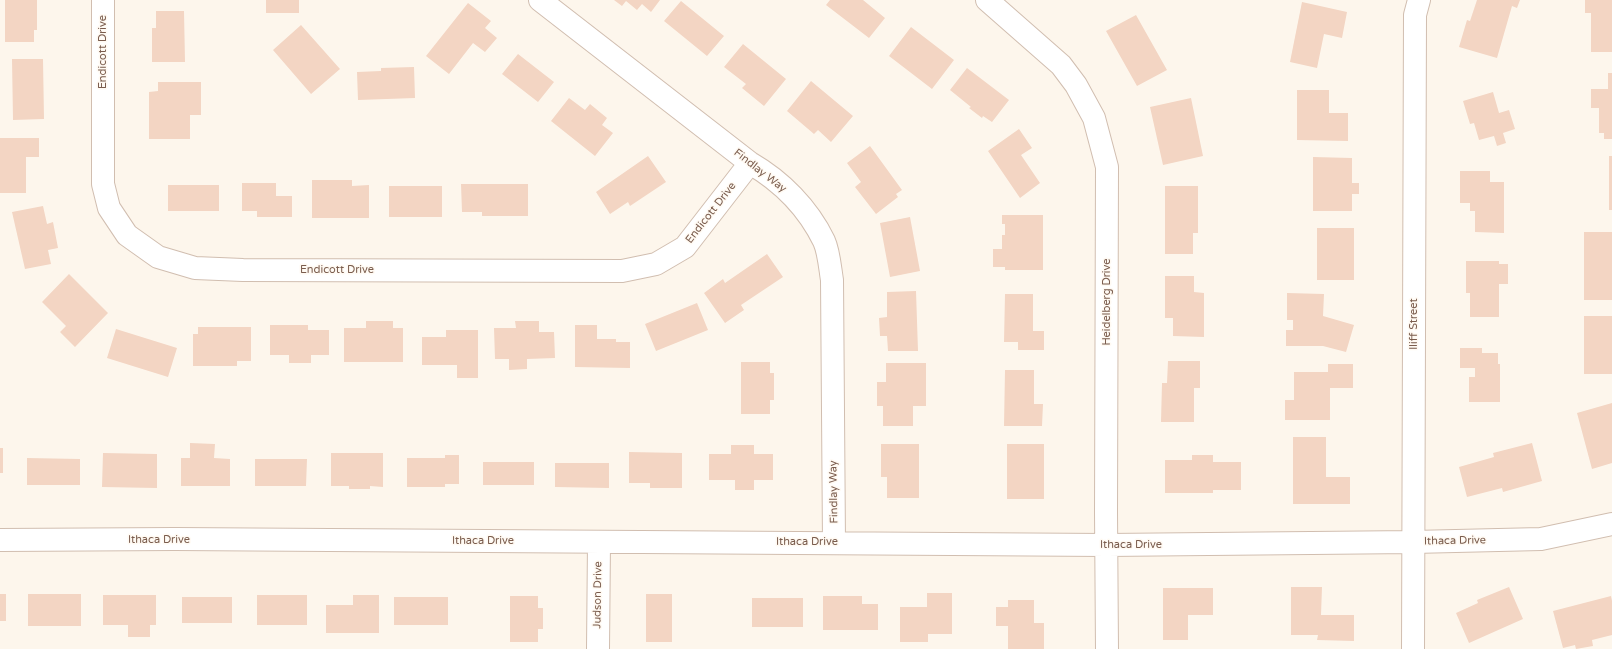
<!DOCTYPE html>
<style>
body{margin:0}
canvas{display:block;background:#fdf6ec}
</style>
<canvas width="1612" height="649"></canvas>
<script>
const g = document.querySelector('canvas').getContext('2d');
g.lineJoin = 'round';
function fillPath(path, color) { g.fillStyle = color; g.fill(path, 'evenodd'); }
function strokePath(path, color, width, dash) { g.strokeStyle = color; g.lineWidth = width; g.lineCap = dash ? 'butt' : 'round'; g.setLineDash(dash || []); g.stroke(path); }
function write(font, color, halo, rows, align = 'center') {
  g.font = font + ' "Varela Round",sans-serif'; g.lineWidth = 3; g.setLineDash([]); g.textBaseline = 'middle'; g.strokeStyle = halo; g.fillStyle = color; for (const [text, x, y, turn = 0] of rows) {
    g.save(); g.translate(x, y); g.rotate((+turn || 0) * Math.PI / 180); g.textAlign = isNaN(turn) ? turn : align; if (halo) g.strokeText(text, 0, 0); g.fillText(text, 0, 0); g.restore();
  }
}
fillPath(new Path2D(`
 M5 0H37V30H34V42H5Z
 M266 0H299V13H266Z
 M614 0H660L651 12 642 4 637 10 626 1 622 6Z
 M830 0H863L885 18 869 38 826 5Z
 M1477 0H1520L1517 8 1512 6 1497 58 1459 47 1467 20 1470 21Z
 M1585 0H1612V52H1591V13H1585Z
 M681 1 724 36 707 56 664 21Z
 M1302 2 1347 12 1342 38 1324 34 1317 68 1290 62Z
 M468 3 491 21 485 28 497 38 485 52 473 43 449 74 426 56Z
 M156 11H184L185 62H152V28H156Z
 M1136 15 1167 70 1137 86 1106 31Z
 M301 25 340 69 311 94 273 50Z
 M911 27 954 60 932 89 889 56Z
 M743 44 786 79 764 106 742 88 746 84 724 67Z
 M518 54 554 82 538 102 502 74Z
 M12 59H43L44 119 13 120Z
 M414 67 415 98 358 100 357 72 381 71V68Z
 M967 68 1009 100 992 122 983 116 982 118 969 108 971 107 950 90Z
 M1608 73H1612V139H1604V133H1599V108H1591V89H1608Z
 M811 81 853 116 831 142 818 130 814 134 787 111Z
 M158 82H201V115H190V139H149V92L158 91Z
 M1297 90H1329V113H1348V141L1297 140Z
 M1493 92 1499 113 1509 110 1515 129 1503 133 1506 143 1497 146 1494 136 1479 140 1474 123 1470 124 1463 101Z
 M569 98 585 110 590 104 607 118 602 125 613 133 595 156 551 121Z
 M1191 98 1203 156 1163 165 1150 107Z
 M1019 129 1032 148 1021 155 1040 183 1020 198 988 151Z
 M0 138H39V157H26V193H0Z
 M870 146 902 190 896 194 898 197 876 214 855 187 861 182 847 163Z
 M648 156 666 182 630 206 628 202 610 214 596 192Z
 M1609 156H1612V210H1609Z
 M1313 157 1352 158V183H1359V194H1352V211H1313Z
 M1460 171H1490V182H1504V233L1475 232V211H1470V203H1460Z
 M312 180H352V186L369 185V218H312Z
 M242 183H276V196H292V217H257V211H242Z
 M461 184H528V216H482V212H462Z
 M168 185H219V211H168Z
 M389 186H442V217H389Z
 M1165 186H1198V233H1193V254H1165Z
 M43 206 47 224 53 222 58 248 48 250 51 264 25 269 12 212Z
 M1002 215H1043V270H1005V267H993V249H1002V235H1005V224H1002Z
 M910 217 920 271 890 277 880 223Z
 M1317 228H1354V280H1317Z
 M1584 232H1612V300H1584Z
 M767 254 783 277 741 305 744 310 725 323 704 293 723 279 725 283Z
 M1466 261H1499V264H1508V284H1499V317H1470V293H1466Z
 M69 274 108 313 75 347 60 332 66 326 42 302Z
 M1165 276H1194V292L1204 293V337L1173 336V318H1165Z
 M916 291 918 351H888L887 336H880L879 318 887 317V292Z
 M1287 293 1324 294 1323 316 1354 325 1346 352 1323 346H1286V330H1293V320H1287Z
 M1005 294H1033V331H1044V350H1018V342H1004Z
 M697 303 708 330 656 351 645 324Z
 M1584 316H1612V374H1584Z
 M366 321H393V328H403V362H344V328H366Z
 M515 321H539V332H554L555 358 527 359V369L509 370V359H495L494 328H516Z
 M270 325H308V330H329V355H311V363H289V355H270Z
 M575 325H597V339H616V342H630V368L575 367Z
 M198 327H251V361H237V366H193V334H198Z
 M116 329 177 348 168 377 107 358Z
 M446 330H478V378H457V365H422V337H446Z
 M1460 348H1482V353H1498V364H1500V402H1469V377H1475V368H1460Z
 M1168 361H1200V388H1194V422H1161L1162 383H1167Z
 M741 362H770V373H774V400H770V414H741Z
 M886 363H926V406H913V426H883V406H877V382H886Z
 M1328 364H1353V388H1330V420H1285V400H1294V372H1328Z
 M1005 370H1034V404H1043L1042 426H1004Z
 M1612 403V463L1592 469 1577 413Z
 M1293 437H1326V477H1350V504H1293Z
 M190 443 215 444 214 458 230 459V486H181V458H190Z
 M1532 443 1542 481 1503 492 1502 488 1467 497 1459 467 1494 457 1493 453Z
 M881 444H919V498H887V477H881Z
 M1007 444H1044V499H1007Z
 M731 445H754V454H773V480H754V490H735V480H709V454H731Z
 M0 448H3V473H0Z
 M629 452 682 453V488H650V483H629Z
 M103 453 157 454V488L102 487Z
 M331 453H383V487L370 486V489H349V486H331Z
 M445 455H459V484H445V487H407V458H445Z
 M1192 455H1213V462H1241V490H1213V493H1165V460H1192Z
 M27 458 80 459V485H27Z
 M255 459H307L306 486H255Z
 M483 462H534V485H483Z
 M555 463H609V488L555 487Z
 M1291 587H1322L1321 615H1354V641L1317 640 1318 635H1291Z
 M1509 587 1523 619 1469 643 1456 613 1478 603 1477 600Z
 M1163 588H1213V615H1188V640H1163Z
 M927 593H952V634H928V642H900V607H927Z
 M0 594H6V621H0Z
 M28 594H81V626H28Z
 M646 594H672V642H646Z
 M103 595H156V625H150V637H128V625H103Z
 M257 595H307V625H257Z
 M353 595H379V633H326V605H353Z
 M510 596H538V608H543V629H538V642H510Z
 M823 596H862V604H878V630H823Z
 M1611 596 1612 601V635L1592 640 1593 646 1576 649 1575 645 1563 648 1553 611Z
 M182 597H232V623H182Z
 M394 597H448V625H394Z
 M752 598H803V627H752Z
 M1008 600H1034V623H1044V649H1008V626H996V607H1008Z`), '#f3d5c3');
const minor = new Path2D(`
 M103 0V184L109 208 127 235 158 257 195 268 243 270 622 271 656 264 685 247 750 163
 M540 0 750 163C781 181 808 208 824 241 829 252 830 268 832 280L834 543
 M987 0 1061 65 1076 85 1094 118 1107 167 1106 512 1107 649
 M0 540 175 539 1107 545 1413 542 1541 539 1612 524
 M598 649 599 542
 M1413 649 1415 15 1419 0`);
strokePath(minor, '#d1beb0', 24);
strokePath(minor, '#fff', 22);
write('11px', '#7a5c4d', '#fffaf3', [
 ["Endicott Drive",103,52,-90],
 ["Findlay Way",760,171,38],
 ["Endicott Drive",711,213,-52],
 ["Endicott Drive",337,270],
 ["Heidelberg Drive",1107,302,-90],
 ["Iliff Street",1414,324,-90],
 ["Findlay Way",834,492,-91],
 ["Ithaca Drive",159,540],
 ["Ithaca Drive",483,541],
 ["Ithaca Drive",1455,541,-1],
 ["Ithaca Drive",807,542],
 ["Ithaca Drive",1131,545],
 ["Judson Drive",598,595,-89]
]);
</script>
